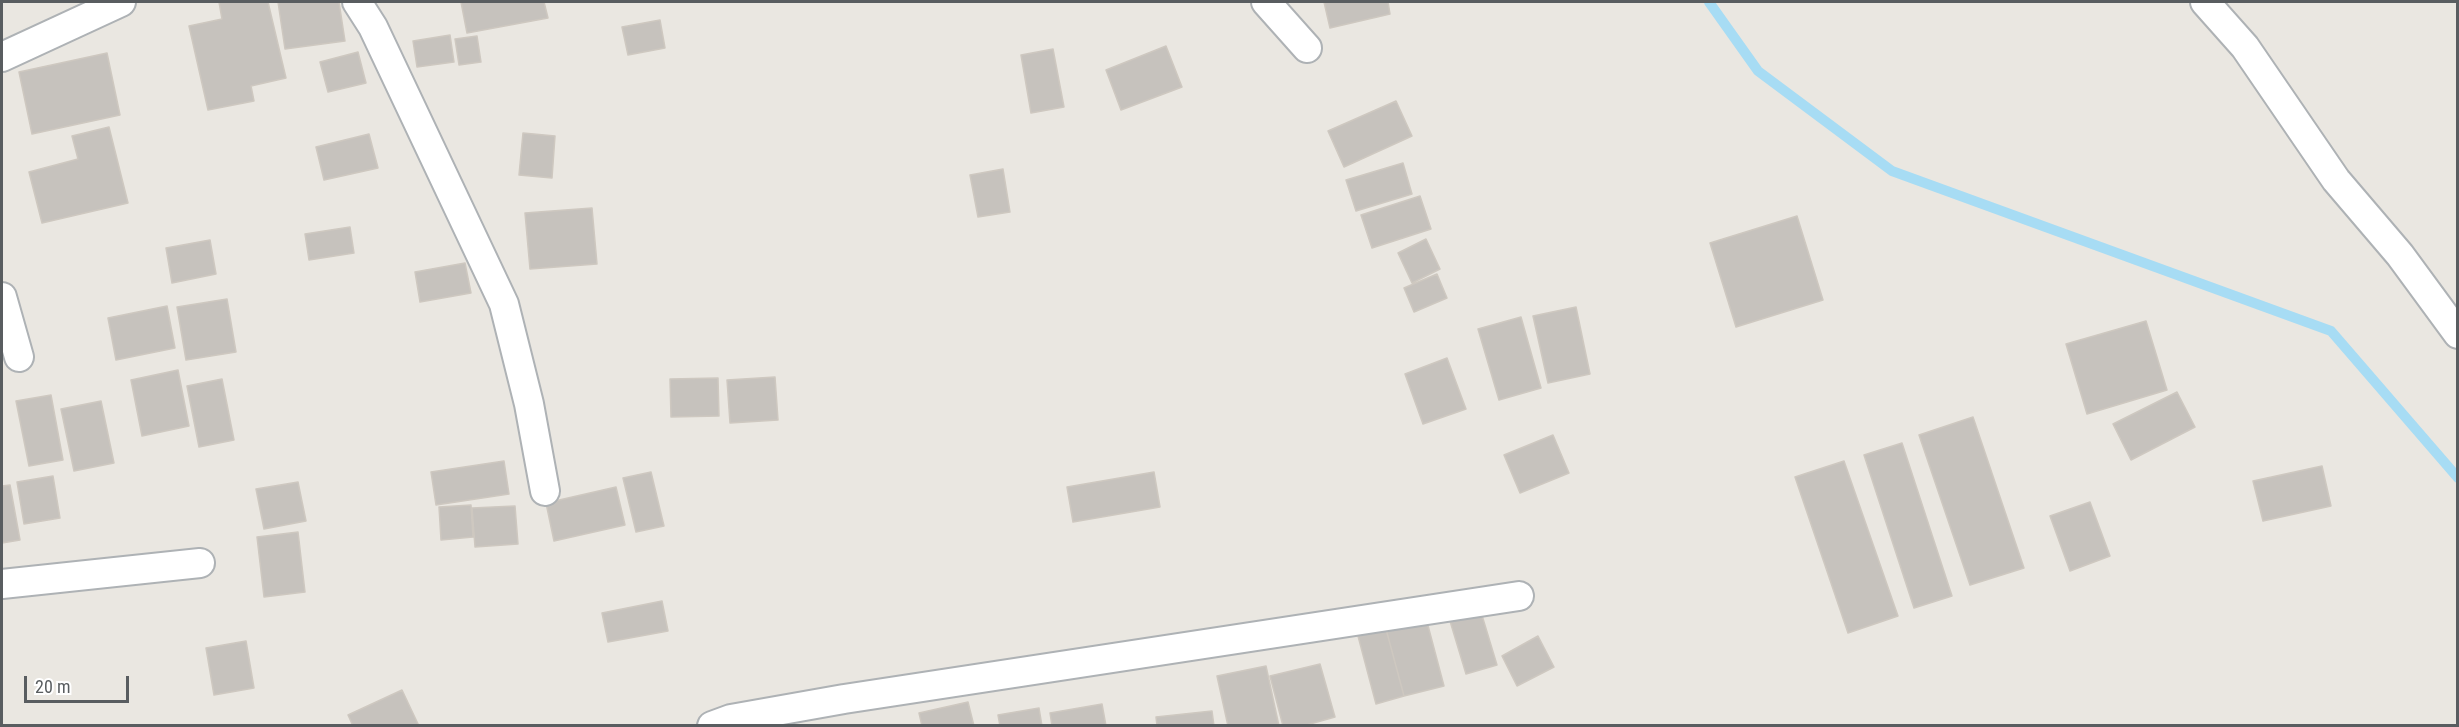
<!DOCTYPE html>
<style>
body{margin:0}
#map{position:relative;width:2459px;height:727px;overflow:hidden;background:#eae7e1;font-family:"Roboto Condensed",sans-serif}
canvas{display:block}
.frame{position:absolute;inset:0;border:3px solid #595d60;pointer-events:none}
.scale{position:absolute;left:24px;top:676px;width:105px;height:27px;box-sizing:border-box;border:3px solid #595d60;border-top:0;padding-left:8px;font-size:18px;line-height:21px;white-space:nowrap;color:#595d60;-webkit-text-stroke:4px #fff;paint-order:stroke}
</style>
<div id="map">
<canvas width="2459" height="727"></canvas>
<div class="frame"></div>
<div class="scale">20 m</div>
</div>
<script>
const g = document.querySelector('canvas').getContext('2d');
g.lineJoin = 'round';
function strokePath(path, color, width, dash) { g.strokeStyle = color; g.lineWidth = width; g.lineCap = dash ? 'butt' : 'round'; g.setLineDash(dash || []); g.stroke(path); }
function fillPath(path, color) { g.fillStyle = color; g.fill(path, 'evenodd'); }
strokePath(new Path2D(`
 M1709 2 1758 71 1892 171 2331 331 2458 478`), '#a7dcf4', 10);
const building = new Path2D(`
 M219 2H268L286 78 251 86 254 101 208 110 189 26 222 19Z
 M278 2H339L345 41 285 49Z
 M461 2H544L548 18 467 33Z
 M1324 2H1388L1390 14 1330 28Z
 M660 20 665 48 628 55 622 27Z
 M450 35 454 62 417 67 413 41Z
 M477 36 481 62 459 65 455 39Z
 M1166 46 1182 87 1121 110 1106 70Z
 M1053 49 1064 107 1031 113 1021 55Z
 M358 52 366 83 328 92 320 62Z
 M107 53 120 115 32 134 19 72Z
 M1396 101 1412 136 1344 167 1328 131Z
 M109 127 128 203 42 223 29 172 78 159 72 136Z
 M523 133 555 136 552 178 519 175Z
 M369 134 378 168 324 180 316 147Z
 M1403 163 1412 194 1356 211 1346 180Z
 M1003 169 1010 212 978 217 970 175Z
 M1420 196 1431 229 1372 248 1361 215Z
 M592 208 597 264 530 269 525 213Z
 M1797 216 1823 300 1736 327 1710 243Z
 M350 227 354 253 309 260 305 234Z
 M1426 239 1440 269 1412 283 1398 253Z
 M210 240 216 274 172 283 166 248Z
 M465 263 471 293 420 302 415 272Z
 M1437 274 1447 298 1414 312 1404 288Z
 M227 299 236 352 186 360 177 307Z
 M167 306 175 348 116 360 108 318Z
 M1576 307 1590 374 1548 383 1533 316Z
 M1521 317 1541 388 1499 400 1478 329Z
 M2146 321 2167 390 2087 414 2066 344Z
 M1447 358 1466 409 1423 424 1405 374Z
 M178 370 189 426 142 436 131 380Z
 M775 377 778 420 730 423 727 380Z
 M718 378 719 416 671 417 670 379Z
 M222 379 234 440 199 447 187 386Z
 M2177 392 2195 427 2131 460 2113 424Z
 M51 395 63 460 29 466 16 401Z
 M101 401 114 463 74 471 61 409Z
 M1973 417 2024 568 1970 585 1919 435Z
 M1553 435 1569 473 1520 493 1504 455Z
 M1902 443 1952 596 1914 608 1864 455Z
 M504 461 509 494 436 505 431 472Z
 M1844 461 1898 616 1848 633 1795 477Z
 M2322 466 2331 506 2263 521 2253 481Z
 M651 472 664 526 636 532 623 478Z
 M1154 472 1160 507 1073 522 1067 487Z
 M53 476 60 518 24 524 17 482Z
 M298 482 306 521 264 529 256 489Z
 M10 485 20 540 2 543V486Z
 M616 487 625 525 554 541 546 503Z
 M2090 502 2110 556 2070 571 2050 516Z
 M471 505 473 537 441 540 439 507Z
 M515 506 518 544 475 547 472 508Z
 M298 532 305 592 264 597 257 537Z
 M662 601 668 631 608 642 602 613Z
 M1481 612 1497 665 1466 674 1450 621Z
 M1426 618 1444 686 1404 696 1386 629Z
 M1386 629 1404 696 1376 704 1358 636Z
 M1538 636 1554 667 1517 686 1502 656Z
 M246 641 254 688 214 695 206 648Z
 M1320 664 1335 717 1303 726H1283L1270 676Z
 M1266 666 1279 726H1228L1217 676Z
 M402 690 419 726H353L348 715Z
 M968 702 974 726H922L919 713Z
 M1102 704 1106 726H1052L1050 713Z
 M1039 708 1042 726H1000L998 715Z
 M1212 711 1214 726H1157L1156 717Z`);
fillPath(building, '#c6c2bd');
strokePath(building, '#cec8c0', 1.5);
const street = new Path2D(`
 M357 2 373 27 504 304 529 404 545 491
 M1266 2 1307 48
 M2205 2 2245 47 2336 180 2400 255 2458 334
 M2 57 121 2
 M2 297 19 357
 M2 584 200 563
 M712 726 731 719 844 699 1519 596`);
strokePath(street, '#aeb2b5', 32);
strokePath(street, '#fff', 28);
</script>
